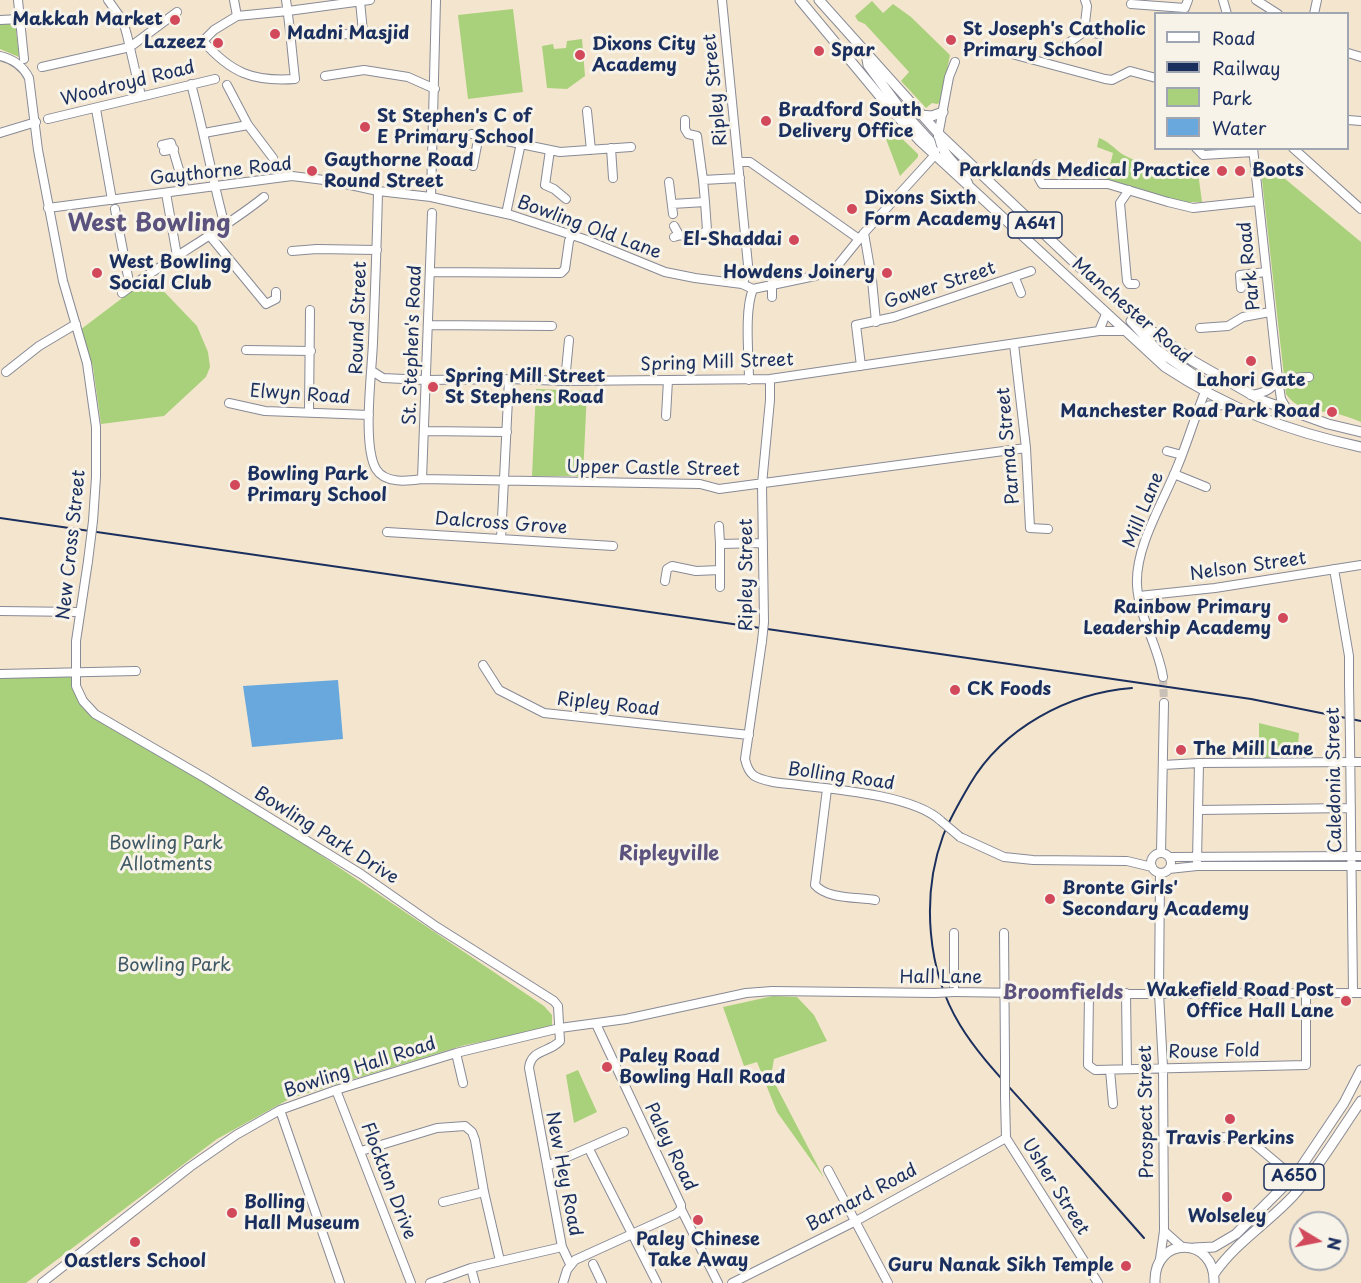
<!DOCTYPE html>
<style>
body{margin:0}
#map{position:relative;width:1361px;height:1283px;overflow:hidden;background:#f4e5ce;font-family:"Playpen Sans",sans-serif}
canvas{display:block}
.legend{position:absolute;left:1154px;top:12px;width:195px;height:138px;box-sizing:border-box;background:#f7f3e8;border:2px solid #9fa5b1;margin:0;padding:8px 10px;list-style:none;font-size:18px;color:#1b2f5e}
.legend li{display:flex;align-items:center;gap:12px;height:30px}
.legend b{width:30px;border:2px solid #9fa5b1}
.north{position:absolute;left:1289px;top:1211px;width:60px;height:60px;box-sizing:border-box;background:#f7f3e8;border:2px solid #9fa5b1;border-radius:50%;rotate:100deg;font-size:16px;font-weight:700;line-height:24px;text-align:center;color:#1b2f5e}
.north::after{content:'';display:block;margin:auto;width:21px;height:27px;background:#d1495b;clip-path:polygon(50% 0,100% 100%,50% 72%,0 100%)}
</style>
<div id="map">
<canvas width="1361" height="1283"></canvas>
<ul class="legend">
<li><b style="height:8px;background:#fff"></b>Road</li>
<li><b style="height:8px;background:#1b2f5e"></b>Railway</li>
<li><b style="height:16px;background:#a9d17b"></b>Park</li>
<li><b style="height:16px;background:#68a8dc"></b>Water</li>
</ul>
<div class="north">N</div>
</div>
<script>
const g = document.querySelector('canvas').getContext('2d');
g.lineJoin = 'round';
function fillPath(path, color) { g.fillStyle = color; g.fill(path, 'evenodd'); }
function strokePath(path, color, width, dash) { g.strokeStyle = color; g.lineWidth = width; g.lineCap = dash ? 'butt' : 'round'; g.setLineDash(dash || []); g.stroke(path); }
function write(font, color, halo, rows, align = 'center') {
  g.font = font + ' "Playpen Sans",sans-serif'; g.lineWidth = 6; g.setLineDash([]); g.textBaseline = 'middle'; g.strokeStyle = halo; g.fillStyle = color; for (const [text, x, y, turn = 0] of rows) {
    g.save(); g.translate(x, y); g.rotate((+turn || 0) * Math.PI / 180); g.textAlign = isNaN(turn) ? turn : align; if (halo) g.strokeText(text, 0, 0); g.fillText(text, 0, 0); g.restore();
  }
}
fillPath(new Path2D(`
 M872 1 883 13 893 4 911 17 950 55 941 102 937 104 932 103 926 108 901 81 909 72 865 24 858 21 855 16Z
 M513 9 523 92 468 99 458 15Z
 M15 21 19 57 0 49V24Z
 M582 39 585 76 567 89 547 88 542 46 553 44 554 49 566 48 567 41Z
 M891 122 895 132 918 154V157L900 176 886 139 881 140 885 125Z
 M1099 138C1108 141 1114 148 1122 154 1146 168 1170 167 1197 165L1202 202H1182L1102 178V172L1108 173 1113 153 1097 147Z
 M1264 167 1272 168 1361 242V422C1354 419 1346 416 1338 414 1319 410 1298 412 1286 394L1261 171Z
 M150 277 197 326 208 352 210 367 206 377 164 416 101 424 93 367 80 330Z
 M536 389 587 391 583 476H532Z
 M75 672 76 686 95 714 223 789 544 1006 552 1015V1028L465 1045 291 1098 217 1139 26 1283H0V674Z
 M1259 723 1299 733 1297 757 1259 758Z
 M773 996 797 997 814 1015 827 1041 774 1059 771 1076 824 1178 777 1112 757 1062 744 1066 723 1007Z
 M578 1070 597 1112 574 1123 566 1075Z`), '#a9d17b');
fillPath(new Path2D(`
 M338 680 343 739 252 747 243 686Z`), '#68a8dc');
strokePath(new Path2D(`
 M1163 677 1164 703`), '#c9c1b8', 8, [8, 4]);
const minor = new Path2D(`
 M18 0 24 59
 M108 0 123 21 127 35 141 96
 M234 0 237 16
 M286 0C290 26 292 53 295 79 253 82 231 73 203 41L214 30 237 16 288 11 370 0
 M722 0 748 265 746 276 742 284
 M1223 0 1227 14
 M1256 0 1278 14
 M360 1 363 32
 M1131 4 1185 8 1188 0
 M1314 14 1317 0
 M0 20 20 19
 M1084 32 1101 34
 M329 35 391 32V36
 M1067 44 1084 32 1087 6 1085 0
 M993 49 1105 79 1112 80 1130 71 1156 78
 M1348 53 1361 57
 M0 56C13 59 23 66 29 78L38 150 63 281 87 363 96 427V477L93 521
 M42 67 130 47 177 12
 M325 76 364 70 408 77 435 89
 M191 84C204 131 212 179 225 226
 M227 85 248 125 273 158
 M96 109 112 200
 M587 111 591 150
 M48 119 215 79
 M685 120V129L688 134 697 136 703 180
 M1348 120 1361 121
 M0 133 36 122
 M204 133 248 125
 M472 134 560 152 631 147
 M938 136 949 77 955 62
 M162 145 171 143 185 190
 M611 148 613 178
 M1196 148 1203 155 1253 152
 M1253 148 1278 379 1309 377
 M1293 148 1361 209
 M550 150 545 185 554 189 566 199
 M164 151 174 149
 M739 162H750L859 239
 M1037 164 1036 173 1042 184H1108L1168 202 1193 208 1258 201
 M473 166 479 135
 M669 182 673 214
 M1129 190 1120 203 1127 281 1129 284H1135
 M378 191C377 241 375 291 373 342 372 371 362 445 376 469 385 484 408 481 422 479L700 484 719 489 1026 448
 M166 193 177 256
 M431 197 436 0
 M672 204 705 202 703 180 740 178
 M48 208 292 176 332 181 378 191 431 197 511 215 584 239 665 272 695 278 742 284 753 289 815 276 829 272 838 265 864 233 934 156 935 151
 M115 209 130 287
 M506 214 521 143
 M674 226 679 235
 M864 233 872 280 876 322
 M210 236 266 304 276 299V292
 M674 237C685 232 698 240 707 230L705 202
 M292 251 317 249 377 250
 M431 272 561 273 565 269 569 241 572 235
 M1015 278 1021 293
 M1241 288 1240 275 1266 272
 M122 293C168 259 219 233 264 197
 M772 297V283
 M1106 314 1099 331H1125
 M428 325 552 326
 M1200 328 1228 326 1243 317 1270 312
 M1014 344 1026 448 1030 528 1048 529
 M246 350 311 351
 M861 366 856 325 894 317 1031 271
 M372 371 383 378 425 380 509 379 565 381 770 379 1099 331
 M6 372 39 346 76 324
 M749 380C749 355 744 311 753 289
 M565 381 569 340
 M1251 395C1263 393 1271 391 1278 379L1281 399 1288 411
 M229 403 265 411 369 415
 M309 412 310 310
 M666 416 668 380
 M425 431 507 432
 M1167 451 1182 455
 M1174 474 1206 487
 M422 479 432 213
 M719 526 720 544
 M387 532 613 546
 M501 539 509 379
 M88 561 76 641V686L83 701 95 714 205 778 361 874 437 927 554 1001 558 1006 560 1041C549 1053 531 1049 529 1068L562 1247 570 1264
 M1334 569 1349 656V684
 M665 581 667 569 672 566 696 571 720 570
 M720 587V544L763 543
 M1139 596 1215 588 1361 565
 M0 611 79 612
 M764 622 762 484 770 400V379
 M762 641 745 759C749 777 756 778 773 782 816 788 911 792 941 821
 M483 665 499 690 544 713 749 735
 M0 674 136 671
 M1163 677C1158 645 1139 618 1137 585 1135 546 1164 501 1178 465 1188 441 1195 416 1205 392
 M1350 741 1353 992
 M1163 765 1199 763 1361 762
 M827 789 815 885C827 899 857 897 875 900
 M1198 810 1351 808
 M960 837 1004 857 1033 860 1127 861 1152 867
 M1161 853 1164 703
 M1151 863a10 10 0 1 1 20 0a10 10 0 1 1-20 0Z
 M1169 857 1361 856
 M1197 861 1199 763
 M1169 869 1197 866H1361
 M954 933V992L1089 994 1361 993
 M1004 933 1005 1059
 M1126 993 1127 1069
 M1089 994 1088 1065 1095 1070 1306 1065V992
 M596 1024 681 1205V1209L718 1283
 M456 1053 463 1083
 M1110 1070 1113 1104
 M336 1090 411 1283
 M1005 1097 1006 1138 1098 1283
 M280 1110 340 1283
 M1164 1138 1246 1137 1284 1169
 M589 1149 657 1283
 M361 1151 437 1128 465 1126 472 1132 475 1140 484 1192 500 1261
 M547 1166 624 1132
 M828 1170 888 1283
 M443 1202 484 1192
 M1164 1231 1182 1247
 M1160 1259 1164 1231 1163 1067 1159 993 1160 873
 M593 1264 602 1283
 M471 1268 475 1283
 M42 1283 190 1167 236 1135 280 1110 336 1090 456 1053 560 1028 626 1019 746 993 772 991 935 993
 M430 1283 471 1268 562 1247
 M563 1283 567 1270 575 1260 676 1214 681 1209
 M732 1283 856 1221 1006 1138`);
const major = new Path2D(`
 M800 0 888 106 920 141 1165 367C1229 409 1287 431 1361 447
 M819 0 939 134 1075 263 1148 328 1193 361 1261 400 1328 424 1361 432
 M867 59 868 65 899 107 930 141 934 155
 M921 115 932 116 943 112
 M939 134C942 161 960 162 968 184
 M1131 321 1157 350 1200 379 1204 384 1205 392
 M1196 416 1209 406 1228 404
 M1194 1248 1214 1247 1236 1234 1297 1173 1344 1103 1361 1070
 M1214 1274C1235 1243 1268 1223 1293 1196 1319 1167 1339 1133 1361 1101
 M1155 1283C1153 1235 1216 1236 1214 1283`);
strokePath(minor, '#888a96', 10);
strokePath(major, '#888a96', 11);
strokePath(minor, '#fff', 8);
strokePath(major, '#fff', 9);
strokePath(new Path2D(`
 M0 518 1251 699 1361 721
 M1132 688C1068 693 1003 728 970 784 960 801 950 818 943 836 921 896 927 971 960 1025 980 1058 1010 1087 1035 1116 1072 1157 1108 1197 1144 1238`), '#1b2f5e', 2);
const minorBridge = new Path2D(`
 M88 561 93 521
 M762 641 764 622
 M1349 684 1350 741
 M941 821 960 837
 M935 993 954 992
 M1005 1059V1097`);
strokePath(minorBridge, '#888a96', 10, []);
strokePath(minorBridge, '#fff', 8);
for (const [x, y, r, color] of [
 [175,20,6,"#d1495b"],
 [275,34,6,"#d1495b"],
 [951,40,6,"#d1495b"],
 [218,43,6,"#d1495b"],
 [819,51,6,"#d1495b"],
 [580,55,6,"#d1495b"],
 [766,121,6,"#d1495b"],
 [365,127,6,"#d1495b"],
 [312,171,6,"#d1495b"],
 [1222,171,6,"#d1495b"],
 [1240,171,6,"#d1495b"],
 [852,209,6,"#d1495b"],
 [794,240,6,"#d1495b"],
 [97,273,6,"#d1495b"],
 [887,273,6,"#d1495b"],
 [1251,361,6,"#d1495b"],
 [433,387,6,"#d1495b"],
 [1332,412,6,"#d1495b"],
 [235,485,6,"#d1495b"],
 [1283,618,6,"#d1495b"],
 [955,690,6,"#d1495b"],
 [1181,750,6,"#d1495b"],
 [1050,899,6,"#d1495b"],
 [1346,1001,6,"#d1495b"],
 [607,1067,6,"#d1495b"],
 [1230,1119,6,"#d1495b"],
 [1227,1197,6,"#d1495b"],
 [232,1213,6,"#d1495b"],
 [698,1220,6,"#d1495b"],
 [135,1242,6,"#d1495b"],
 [1126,1266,6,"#d1495b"]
]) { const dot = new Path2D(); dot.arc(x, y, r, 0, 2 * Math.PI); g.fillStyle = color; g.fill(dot); strokePath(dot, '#f7f3e8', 2); }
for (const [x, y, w] of [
 [1035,225,54],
 [1294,1177,60]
]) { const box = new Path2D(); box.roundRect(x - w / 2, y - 13, w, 26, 4.5); g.fillStyle = '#f7f3e8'; g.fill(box); strokePath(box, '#1b2f5e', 1.5); }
write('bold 16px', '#1b2f5e', null, [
 ["A641",1035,225],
 ["A650",1294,1177]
]);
write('bold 18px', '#1b2f5e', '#f7f3e8', [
 ["Makkah Market",163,20,"right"],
 ["St Joseph's Catholic",963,30],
 ["Primary School",963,51],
 ["Madni Masjid",287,34],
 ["Lazeez",206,43,"right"],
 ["Dixons City",592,45],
 ["Academy",592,66],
 ["Spar",831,51],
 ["Bradford South",778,111],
 ["Delivery Office",778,132],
 ["St Stephen's C of",377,117],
 ["E Primary School",377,138],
 ["Gaythorne Road",324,161],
 ["Round Street",324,182],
 ["Parklands Medical Practice",1210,171,"right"],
 ["Boots",1252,171],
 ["Dixons Sixth",864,199],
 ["Form Academy",864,220],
 ["El-Shaddai",782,240,"right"],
 ["West Bowling",109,263],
 ["Social Club",109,284],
 ["Howdens Joinery",875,273,"right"],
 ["Spring Mill Street",445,377],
 ["St Stephens Road",445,398],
 ["Lahori Gate",1251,381,"center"],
 ["Manchester Road Park Road",1320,412,"right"],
 ["Bowling Park",247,475],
 ["Primary School",247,496],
 ["Rainbow Primary",1271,608,"right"],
 ["Leadership Academy",1271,629,"right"],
 ["CK Foods",967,690],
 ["The Mill Lane",1193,750],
 ["Bronte Girls'",1062,889],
 ["Secondary Academy",1062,910],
 ["Wakefield Road Post",1334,991,"right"],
 ["Office Hall Lane",1334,1012,"right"],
 ["Paley Road",619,1057],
 ["Bowling Hall Road",619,1078],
 ["Travis Perkins",1230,1139,"center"],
 ["Bolling",244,1203],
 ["Hall Museum",244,1224],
 ["Wolseley",1227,1217,"center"],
 ["Paley Chinese",698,1240,"center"],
 ["Take Away",698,1261,"center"],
 ["Oastlers School",135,1262,"center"],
 ["Guru Nanak Sikh Temple",1114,1266,"right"]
], 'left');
write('18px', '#1b2f5e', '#f7f3e8', [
 ["Woodroyd Road",128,84,-14],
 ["Ripley Street",716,90,-96],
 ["Gaythorne Road",221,172,-6],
 ["Bowling Old Lane",589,228,20],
 ["Park Road",1250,266,-96],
 ["Gower Street",940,286,-18],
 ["Manchester Road",1131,311,41],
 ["Round Street",359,318,-88],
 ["St. Stephen's Road",413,345,-88],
 ["Spring Mill Street",717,363,-2],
 ["Elwyn Road",300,395,4],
 ["Parma Street",1009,446,-95],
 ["Upper Castle Street",653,469,1],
 ["Mill Lane",1144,510,-68],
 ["Dalcross Grove",501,524,4],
 ["New Cross Street",72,545,-84],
 ["Nelson Street",1248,567,-8],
 ["Ripley Street",747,575,-90],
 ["Ripley Road",608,705,6],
 ["Bolling Road",841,777,8],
 ["Caledonia Street",1335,780,-91],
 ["Bowling Park Drive",326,836,32],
 ["Hall Lane",941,978],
 ["Rouse Fold",1214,1052,-1],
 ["Bowling Hall Road",360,1068,-18],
 ["Prospect Street",1147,1112,-91],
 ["Paley Road",670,1147,64],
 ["New Hey Road",563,1174,79],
 ["Flockton Drive",388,1181,69],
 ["Usher Street",1055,1187,58],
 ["Barnard Road",862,1198,-28]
]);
write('18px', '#3e5865', '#f7f3e8', [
 ["Bowling Park",166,844],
 ["Allotments",166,865],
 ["Bowling Park",174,966]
]);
write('bold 20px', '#5c527e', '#f7f3e8', [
 ["Ripleyville",669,854],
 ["Broomfields",1063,993]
]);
write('bold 24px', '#5c527e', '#f7f3e8', [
 ["West Bowling",149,224]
]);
</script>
